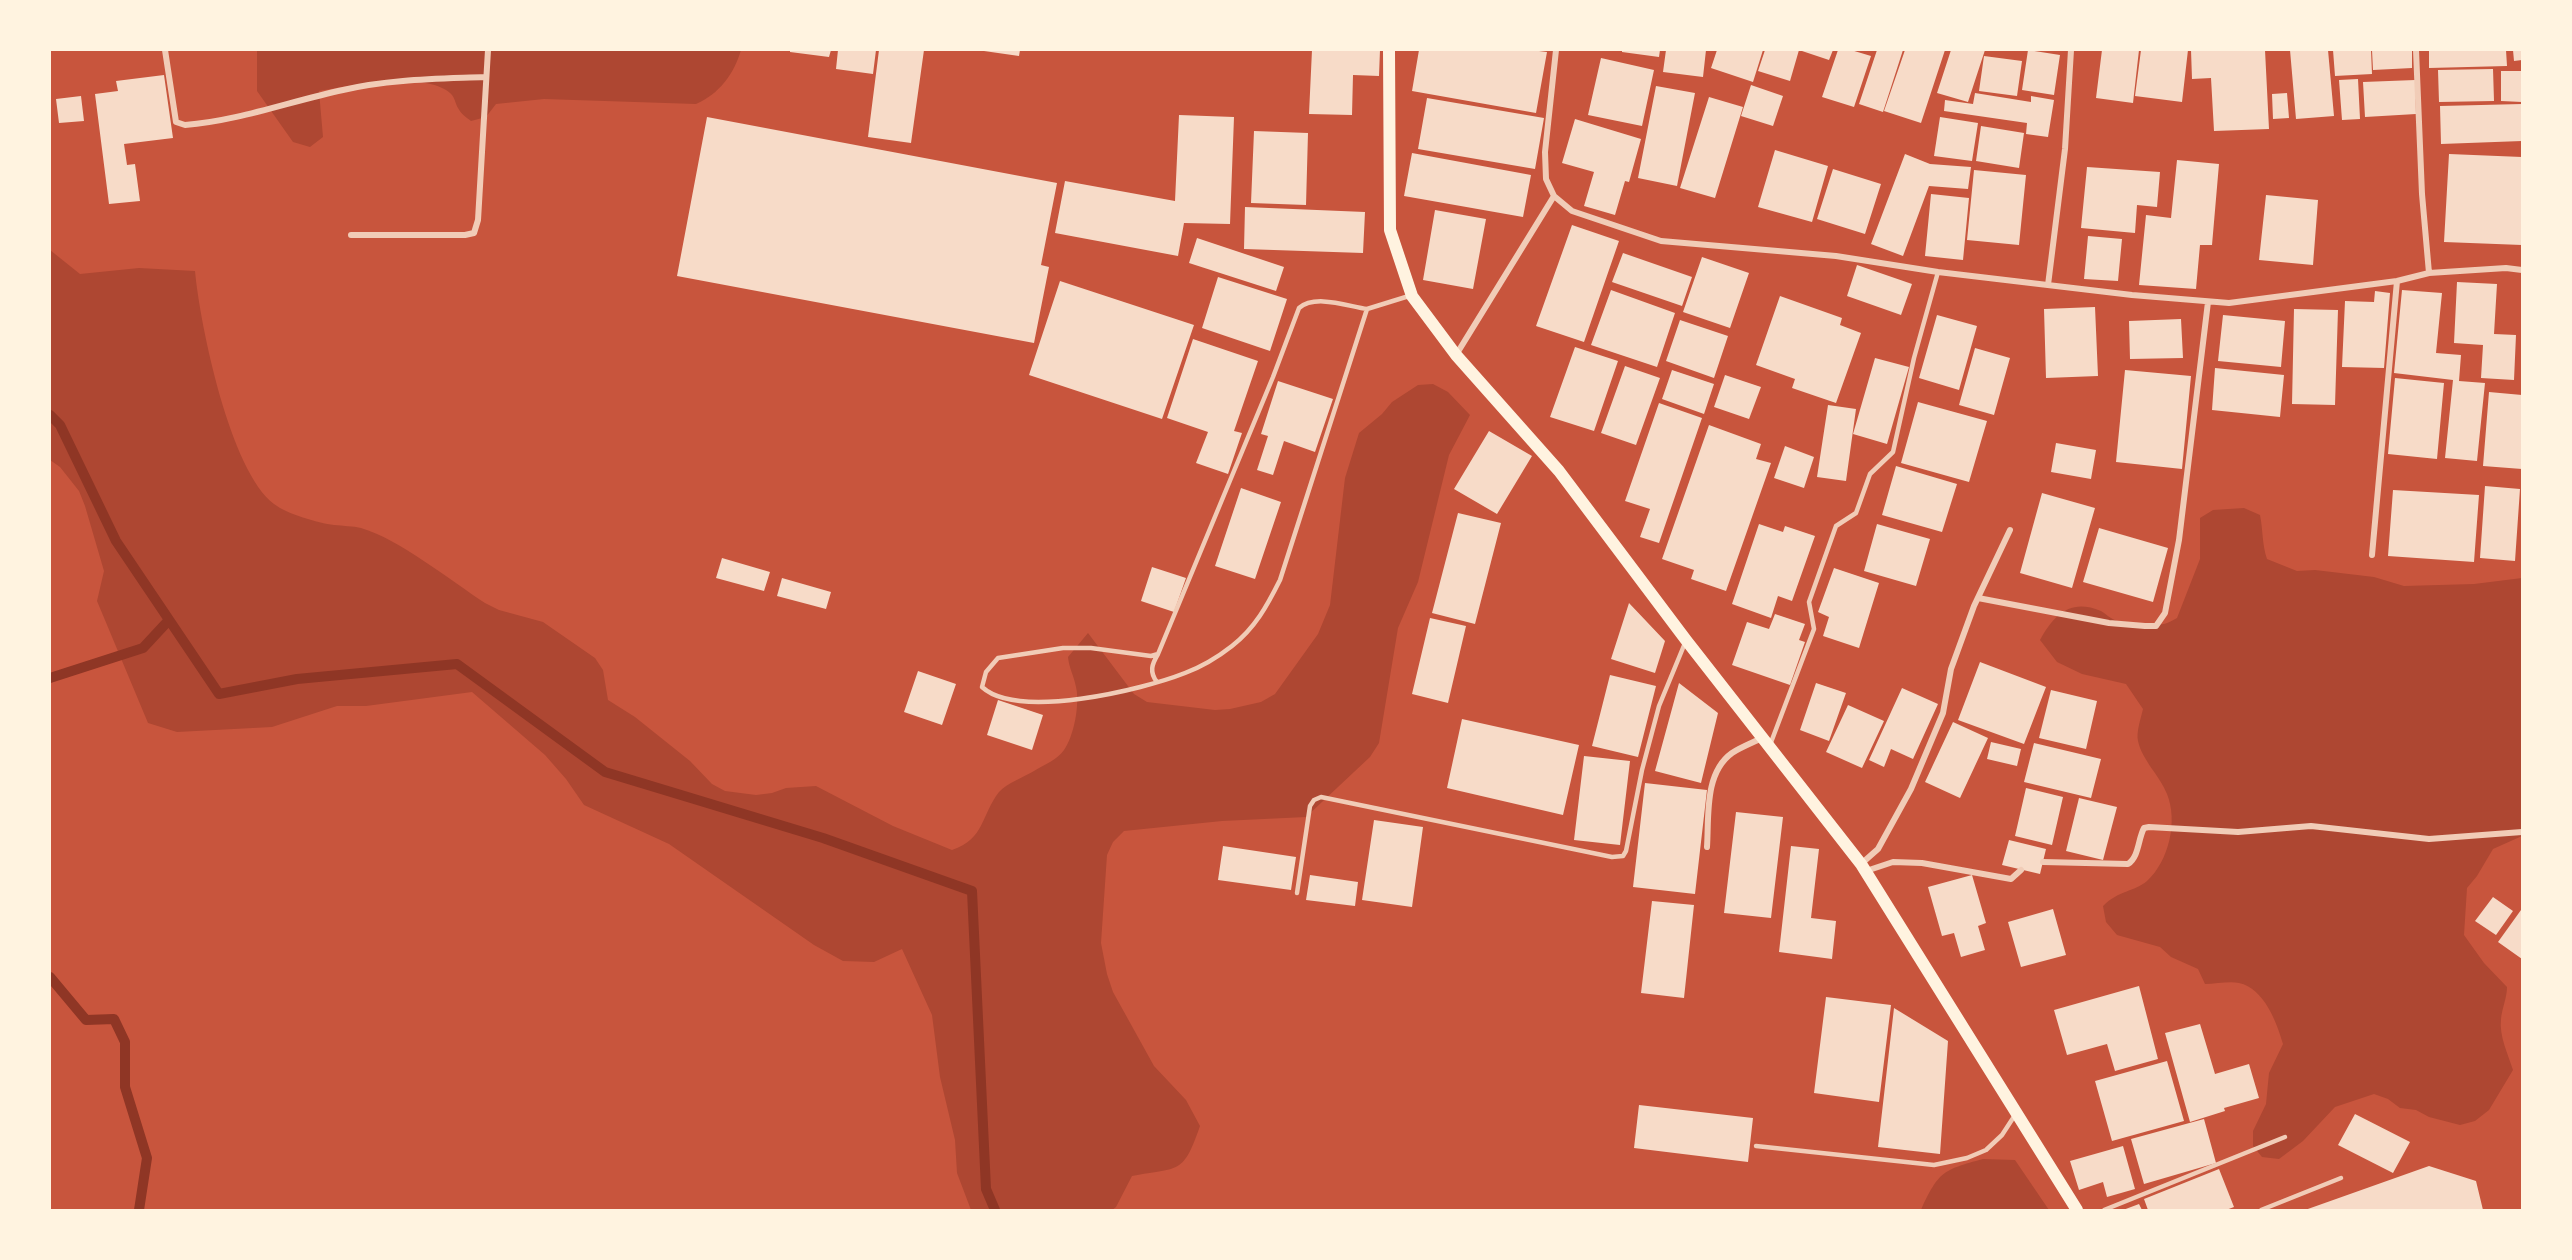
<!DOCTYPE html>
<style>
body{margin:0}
#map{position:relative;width:2572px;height:1260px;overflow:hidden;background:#c8553d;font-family:"DejaVu Sans",sans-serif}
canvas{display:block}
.frame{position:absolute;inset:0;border:51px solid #fff3e0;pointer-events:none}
</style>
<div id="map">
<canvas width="2572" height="1260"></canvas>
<div class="frame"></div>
</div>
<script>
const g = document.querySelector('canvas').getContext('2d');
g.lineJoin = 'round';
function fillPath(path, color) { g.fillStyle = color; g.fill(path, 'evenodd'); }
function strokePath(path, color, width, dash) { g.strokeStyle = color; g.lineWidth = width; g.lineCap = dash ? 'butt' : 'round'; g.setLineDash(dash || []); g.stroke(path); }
fillPath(new Path2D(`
 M257 50H741C734 74 719 94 696 104L544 99 496 104 486 117 471 121C466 117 461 114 458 108 456 105 455 99 452 95 429 70 349 86 319 91L323 137 310 147 293 142 257 91Z
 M50 250 80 274 139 268 195 271C200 325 230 471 274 504 287 514 318 523 334 525 343 526 353 526 361 528 399 539 451 581 485 603L499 610 543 622 595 658 603 670 608 700 635 717 690 761 712 784 725 791 756 795 772 793 786 788 816 786 893 826 952 850C985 839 981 815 999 792 1007 783 1024 777 1034 771 1045 764 1057 760 1064 750 1074 736 1080 704 1076 687 1074 676 1069 668 1068 657L1088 633 1134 694 1147 702 1215 710 1230 709 1261 702 1275 694 1318 634 1330 605 1345 478 1359 433 1382 414 1392 402 1418 385 1433 384 1448 392 1470 415 1449 455 1418 582 1398 628 1379 743 1370 757 1306 817 1222 821 1124 831 1113 842 1107 855 1101 943 1107 974 1113 992 1154 1066 1186 1100 1200 1126C1183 1175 1180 1167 1132 1176L1116 1207 1112 1210H971L957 1173 955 1140 940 1077 932 1015 902 949 874 962 843 961 814 945 669 844 584 805 566 779 545 755 472 692 366 706H337L272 727 177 732 148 723 97 601 104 571 85 506 79 491 60 467 50 460Z
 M2244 508 2260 515C2263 530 2262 544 2267 559L2297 571 2315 570 2374 577 2404 586 2474 584 2522 578V836L2493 849 2477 876 2467 888 2464 935 2484 963 2507 987C2507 998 2502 1008 2501 1019 2499 1036 2508 1054 2513 1070L2489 1110 2475 1121 2460 1125 2429 1117 2416 1110 2400 1108 2388 1099 2374 1094 2335 1107 2303 1141 2279 1159 2262 1157 2253 1146V1131L2266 1104 2269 1073 2283 1044C2277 1023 2264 988 2239 983 2229 981 2216 984 2205 984L2198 969 2171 957 2160 947 2117 935 2106 922 2103 906C2119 890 2134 892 2147 881 2169 861 2178 821 2167 794 2160 776 2142 760 2138 741 2136 732 2141 718 2143 709L2126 684 2082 674 2057 662 2040 640C2054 615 2070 598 2101 611 2106 614 2111 619 2117 621 2124 622 2158 625 2164 624 2168 623 2173 620 2177 618L2200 559V518L2213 510Z
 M1983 1159 2015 1160 2049 1210H1921C1939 1171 1943 1170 1983 1159Z`), '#ae4732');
strokePath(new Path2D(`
 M50 415 60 425 116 541 219 694 297 679 457 664 605 772 823 838 972 891 986 1189 995 1210
 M50 678 143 648 169 620
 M50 977 86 1020 114 1019 125 1042V1087L147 1158 139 1210`), '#8f3625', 10);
fillPath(new Path2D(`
 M790 50H831L829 57 790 52Z
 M838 50H876L873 74 836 69Z
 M879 50H924L911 143 868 137Z
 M977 50H1020L1019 56Z
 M1312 50H1380L1379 76 1353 75 1352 115 1309 114Z
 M1419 50H1531L1547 52 1536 113 1412 91Z
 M1622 50H1660L1659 57 1622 52Z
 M1666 50H1706L1703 77 1663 72Z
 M1717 50H1763L1753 82 1711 68Z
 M1765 50H1833L1829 60 1799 50 1790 81 1758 71Z
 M1838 50H1851L1871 56 1854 107 1822 97Z
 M1877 50H1903L1883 112 1859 104Z
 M1905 50H1945L1921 123 1884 111Z
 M1951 50H1985L1968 102 1937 93Z
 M2028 50 2060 55 2054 95 2022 90Z
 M2102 50H2139L2133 103 2096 98Z
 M2141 50H2188L2182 102 2135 96Z
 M2191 50H2265L2269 129 2214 131 2211 78 2192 79Z
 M2290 50H2328L2334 116 2296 119Z
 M2333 50H2371L2372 74 2335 76Z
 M2372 50H2412V68L2373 70Z
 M2429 50H2506L2507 66 2429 68Z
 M2513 50H2522V60L2514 61Z
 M1984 56 2022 61 2017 96 1979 91Z
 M1601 58 1654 70 1642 126 1588 115Z
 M2493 69 2494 101 2439 102 2438 70Z
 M2501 71H2522V102L2501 101Z
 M164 75 173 138 124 144 127 165 135 164 140 201 109 204 95 94 118 91 116 81Z
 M2358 79 2360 119 2342 120 2339 80Z
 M2415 80 2416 114 2365 117 2363 82Z
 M1751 85 1783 96 1773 126 1741 116Z
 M1656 86 1695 93 1677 186 1638 178Z
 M1975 93 2031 102V96L2054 100 2048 137 2026 134 2027 123 1944 111 1945 100 1973 104Z
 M2287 93 2289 118 2273 119 2272 94Z
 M81 96 84 121 59 123 56 99Z
 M1709 97 1743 107 1715 198 1680 188Z
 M1427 98 1544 118 1535 169 1418 149Z
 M2522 104V141L2441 144 2440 106Z
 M1179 115 1234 117 1230 224 1184 223 1178 256 1055 233 1065 181 1175 201Z
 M707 117 1057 183 1041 265 1049 267 1034 343 677 276Z
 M1940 117 1978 123 1972 161 1934 156Z
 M1575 119 1641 139 1629 182 1625 181 1615 215 1584 206 1594 172 1562 163Z
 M1981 126 2024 133 2019 168 1976 161Z
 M1254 131 1308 133 1306 205 1251 203Z
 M1775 150 1828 166 1812 222 1758 207Z
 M1412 153 1531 175 1523 217 1404 196Z
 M1905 154 1930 164 1971 167 1968 189 1929 186 1903 256 1871 244Z
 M2449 154 2522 157V245L2444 242Z
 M2177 160 2219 164 2212 245H2200L2196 289 2139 285 2146 215 2171 218Z
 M2087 167 2160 172 2157 207 2137 205 2135 233 2081 228Z
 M1833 169 1881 184 1865 234 1817 219Z
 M1974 170 2026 175 2019 245 1967 240Z
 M1931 194 1969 198 1963 260 1925 256Z
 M2266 195 2318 200 2313 265 2259 260Z
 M1245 207 1365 212 1363 253 1244 249Z
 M1435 210 1486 219 1473 289 1423 280Z
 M1572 225 1619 241 1584 342 1536 326Z
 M2088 236 2122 239 2118 281 2084 279Z
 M1197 238 1284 267 1276 291 1189 263Z
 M1623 253 1692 277 1682 306 1612 282Z
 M1702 257 1749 273 1730 328 1683 312Z
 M1857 265 1912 284 1901 315 1847 296Z
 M1218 277 1287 299 1270 351 1202 328Z
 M1060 281 1194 325 1162 419 1029 375Z
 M2457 282 2497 284 2494 334 2516 335 2514 380 2481 378 2483 345 2454 343Z
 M1611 290 1675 313 1657 367 1591 345Z
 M2402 290 2442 293 2436 353 2461 355 2459 381 2485 383 2477 461 2445 458 2453 380 2394 373Z
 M2375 291 2390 293 2384 368 2342 367 2345 301 2374 302Z
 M1780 296 1842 318 1840 325 1861 333 1836 403 1792 388 1795 379 1756 365Z
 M2095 307 2098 376 2046 378 2044 309Z
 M2294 309 2338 310 2335 405 2292 404Z
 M1937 315 1977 326 1959 390 1919 378Z
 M2223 315 2285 321 2281 367 2218 361Z
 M2181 319 2183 358 2130 359 2129 321Z
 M1680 320 1728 336 1714 378 1666 361Z
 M1193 339 1258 361 1234 431 1242 433 1228 474 1196 463 1208 432 1167 418Z
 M1575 347 1618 361 1594 431 1550 417Z
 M1975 348 2010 358 1994 415 1959 405Z
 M1875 358 1909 367 1887 444 1853 434Z
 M1625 366 1660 378 1636 445 1601 433Z
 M2215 368 2284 375 2280 417 2212 410Z
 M1672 370 1714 384 1704 414 1662 399Z
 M2125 370 2191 376 2182 469 2116 462Z
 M1725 375 1761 387 1749 419 1714 407Z
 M2395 378 2444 383 2437 459 2388 454Z
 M1278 381 1333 399 1315 452 1284 441 1273 475 1257 470 1268 436 1261 434Z
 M2489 392 2522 395V469L2483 466Z
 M1918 402 1987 421 1969 482 1901 463Z
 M1659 403 1702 418 1659 543 1640 537 1650 509 1625 501Z
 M1828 405 1856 409 1846 481 1817 477Z
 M1709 425 1761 444 1756 459 1771 463 1726 591 1691 579 1694 570 1662 559Z
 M1489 431 1532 456 1497 514 1454 489Z
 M2056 443 2096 450 2091 479 2051 472Z
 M1785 446 1814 457 1804 488 1774 478Z
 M1896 466 1957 484 1942 532 1882 515Z
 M2485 486 2520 489 2515 561 2480 558Z
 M1241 488 1281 502 1255 579 1215 566Z
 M2393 490 2479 495 2474 562 2388 556Z
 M2042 493 2095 508 2072 588 2020 573Z
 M1458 513 1501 523 1475 624 1432 613Z
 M1759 524 1783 532 1785 526 1815 536 1792 601 1778 596 1771 618 1732 604Z
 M1877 524 1930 539 1916 586 1864 571Z
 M2099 528 2168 548 2153 602 2083 582Z
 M722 558 770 572 764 591 716 578Z
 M1152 567 1186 578 1174 612 1141 601Z
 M1834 568 1879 583 1859 648 1823 636 1829 617 1818 612Z
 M782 578 831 592 826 609 777 596Z
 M1629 603 1665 641 1655 673 1611 659Z
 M1775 614 1805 624 1799 640 1805 642 1790 685 1732 665 1747 622 1769 629Z
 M1430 618 1466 626 1448 703 1412 694Z
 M1980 662 2046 687 2024 744 1958 720Z
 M918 671 956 684 942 725 904 712Z
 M1610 675 1656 686 1638 757 1592 746Z
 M1679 683 1718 713 1701 783 1655 771Z
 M1816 683 1846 693 1829 741 1800 730Z
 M1902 688 1938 704 1913 759 1891 749 1884 767 1869 760Z
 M2051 690 2097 701 2086 749 2039 738Z
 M998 700 1043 715 1032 750 987 735Z
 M1848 705 1884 721 1862 768 1826 752Z
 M1462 719 1579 745 1563 815 1447 788Z
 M1953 722 1988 738 1960 798 1925 782Z
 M1991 742 2021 749 2017 766 1987 759Z
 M2034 743 2101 759 2091 798 2024 782Z
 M1584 756 1630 761 1620 845 1574 840Z
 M1645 783 1707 790 1695 894 1633 887Z
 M2026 788 2063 797 2052 845 2015 836Z
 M2079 798 2117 807 2103 860 2066 851Z
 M1736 812 1783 817 1771 918 1724 913Z
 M1374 820 1423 827 1412 907 1362 900Z
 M2009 840 2046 849 2040 874 2002 865Z
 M1223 846 1296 857 1291 890 1218 880Z
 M1791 846 1819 849 1811 918 1836 921 1832 959 1779 952Z
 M1310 875 1358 882 1355 906 1306 900Z
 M1972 875 1986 923 1978 926 1985 950 1961 957 1954 933 1942 936 1928 887Z
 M2493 897 2513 911 2496 935 2475 921Z
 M1652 901 1694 905 1684 998 1641 993Z
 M2053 909 2066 955 2021 967 2008 922Z
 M2521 910 2522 911V959L2498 942Z
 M2139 986 2158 1059 2115 1071 2107 1044 2067 1055 2054 1010Z
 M1826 997 1891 1005 1879 1102 1814 1093Z
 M1894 1008 1948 1041 1940 1154 1878 1147Z
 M2200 1024 2215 1074 2249 1064 2259 1098 2224 1108 2225 1111 2190 1122 2165 1033Z
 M2167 1061 2184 1121 2112 1141 2095 1081Z
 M1639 1105 1753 1118 1748 1162 1634 1148Z
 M2355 1114 2410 1142 2393 1173 2338 1145Z
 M2204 1119 2216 1163 2144 1184 2131 1139Z
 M2123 1146 2135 1189 2107 1197 2103 1182 2079 1190 2070 1161Z
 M2429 1166 2476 1181 2483 1210H2305Z
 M2219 1169 2234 1207 2226 1210H2148L2144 1199Z
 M2139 1204 2142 1210H2123Z`), '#f7dbc8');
strokePath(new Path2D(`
 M1367 309C1347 306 1315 294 1299 308L1273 377 1158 654 1151 656 1091 648H1063L998 658 986 672 982 687C1018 720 1142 690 1185 673 1201 667 1218 657 1232 646 1255 628 1267 606 1280 580L1367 309 1409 296
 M1157 682C1149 672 1152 664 1158 654
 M1770 745 1814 629 1809 602 1836 526 1856 513 1870 474 1893 452 1914 358 1938 272
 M1297 893 1310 806 1314 800 1321 797 1612 857 1623 856 1626 851 1642 770 1659 706 1685 643
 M1756 1146 1934 1165 1967 1158 1986 1150 2002 1135 2015 1115
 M2104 1210 2285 1137
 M2261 1210 2341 1178`), '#f1ccb7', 4.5);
strokePath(new Path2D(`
 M165 50 176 122 185 125C238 121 291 101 343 90 390 79 438 79 485 77
 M1556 50 1545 152 1546 179 1554 196 1572 211 1661 241 1836 256 1938 272 2132 295 2229 303 2397 281 2429 273 2506 268 2522 270
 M2416 50 2422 194 2429 273
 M351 235H465L474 233 478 220 488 50
 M2048 285 2065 149 2071 50
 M1456 355 1554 196
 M2372 555 2397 281
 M1978 598 2109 623 2145 626H2156L2165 613 2179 540 2208 302
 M1707 847C1709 817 1704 773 1732 753 1741 747 1752 743 1762 738
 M2043 862 2128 864C2139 857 2138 839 2144 828L2149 827 2238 832 2311 826 2429 839 2522 832
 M1861 864 1878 849 1911 789 1943 713 1951 669 1974 606 2010 530
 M1866 871 1893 862 1922 863 2011 879 2021 870`), '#f1ccb7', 6);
strokePath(new Path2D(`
 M1389 50 1390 230 1412 296 1456 355 1559 471 1686 640 1861 864 2077 1210`), '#fff3e0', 12);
</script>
